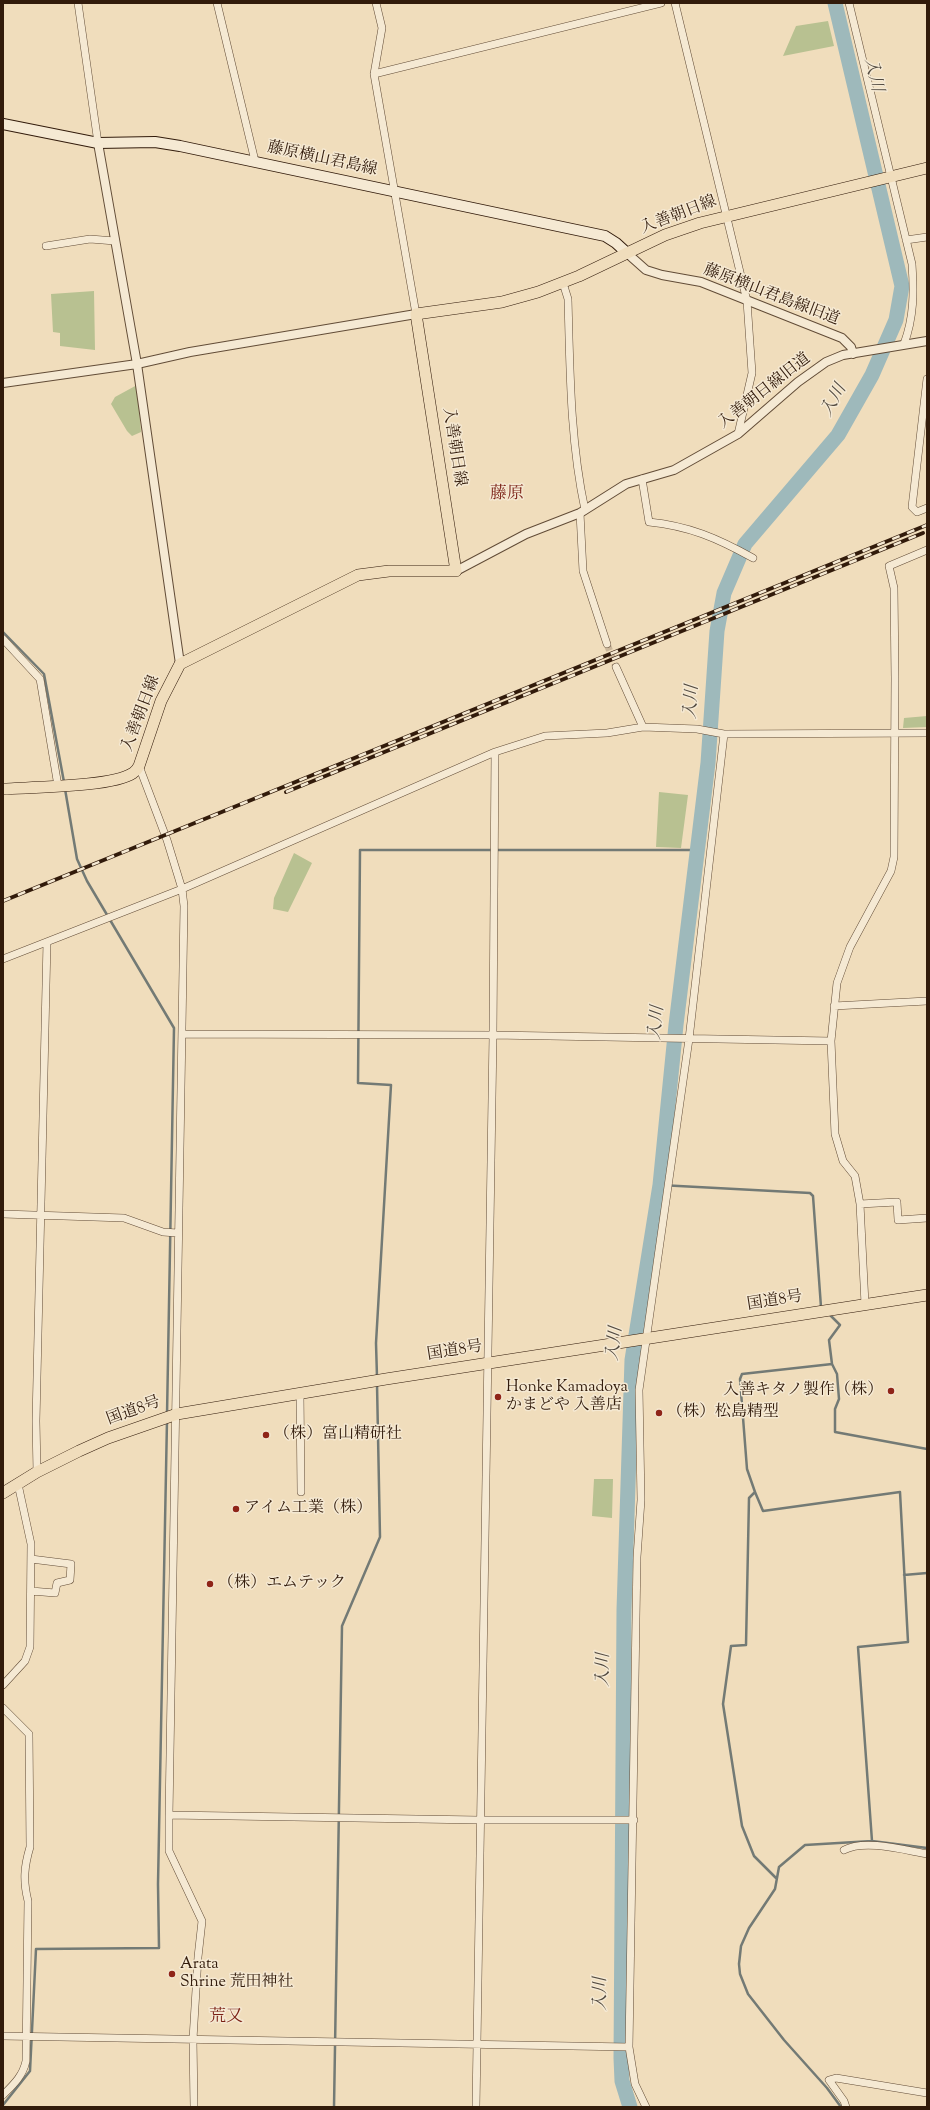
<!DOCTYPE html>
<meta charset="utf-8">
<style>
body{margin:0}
#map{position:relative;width:930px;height:2110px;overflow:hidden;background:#f0ddbc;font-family:"Sorts Mill Goudy",serif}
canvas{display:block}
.frame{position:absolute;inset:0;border:4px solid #321b0b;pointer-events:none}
</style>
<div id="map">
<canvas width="930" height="2110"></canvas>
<div class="frame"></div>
</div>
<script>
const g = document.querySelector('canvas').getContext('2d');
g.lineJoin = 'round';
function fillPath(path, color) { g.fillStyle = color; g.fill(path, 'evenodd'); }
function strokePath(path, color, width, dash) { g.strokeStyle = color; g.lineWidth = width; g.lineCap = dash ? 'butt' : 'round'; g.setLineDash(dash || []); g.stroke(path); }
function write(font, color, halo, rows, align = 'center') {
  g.font = font + ' "Sorts Mill Goudy","Noto Serif JP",serif'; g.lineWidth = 3; g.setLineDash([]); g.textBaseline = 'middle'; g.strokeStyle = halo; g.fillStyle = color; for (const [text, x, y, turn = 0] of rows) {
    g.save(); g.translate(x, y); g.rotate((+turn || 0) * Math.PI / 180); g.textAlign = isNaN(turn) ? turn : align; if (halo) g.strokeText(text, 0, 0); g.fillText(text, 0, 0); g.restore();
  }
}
fillPath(new Path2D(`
 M828 21 834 46 783 56 796 26Z
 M94 291 95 350 60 346V333L53 332 51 294Z
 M137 385 141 432 132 436 127 431 111 404 115 397Z
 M927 716V727L903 728 904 718Z
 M659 792 688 795 681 848 656 847Z
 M294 853 312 863 288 912 273 909 274 898Z
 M594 1479H613L612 1518 592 1516Z`), '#b8c191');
strokePath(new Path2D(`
 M3 632 44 674 64 782
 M65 789 77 859 87 881 174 1028 167 1415
 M660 1185 810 1193 813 1196 821 1307 823 1308
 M828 1313 840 1325 829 1340 832 1364 837 1374 839 1399 835 1409V1432L927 1449
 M377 1377 376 1343 391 1085 358 1083 360 850H697
 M755 1492 763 1511 900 1492 908 1642 858 1647 872 1841
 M904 1575 927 1573
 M776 1878 754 1856 742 1826 723 1704 731 1646 746 1645 749 1498 755 1492 747 1469 740 1379 742 1374 832 1364
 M3 2105 30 2071 36 1949 159 1948 158 1884 167 1420
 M334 2107 342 1626 380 1537 377 1384
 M841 2107 827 2088 784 2040 748 1994 740 1974 739 1964 741 1946 749 1928 775 1889 779 1867 805 1845 872 1841 927 1848`), '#737a75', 2.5);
strokePath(new Path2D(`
 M630 2107 622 2081 621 2058 624 1610 632 1360 660 1185 676 1025 708 763 717 631 724 593 745 544 838 435 872 375 896 320 902 286 835 3`), '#9eb9bb', 15);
strokePath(new Path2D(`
 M607 644 616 667`), '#cab699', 7, [7, 3.5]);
const minor = new Path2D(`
 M78 3 98 143
 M217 3 255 161
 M376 3 382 28 374 74 416 314
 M675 3 747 301 752 373 738 434
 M849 3 912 264C914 292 914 317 904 344
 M374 74 661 3
 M906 240 927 237
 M46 246 90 239 115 241
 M563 283 568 299C570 370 570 440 585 510
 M927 379 912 507 917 512 927 508
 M642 479 649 522C689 526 717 538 753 558
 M580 513 583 571 607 644
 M3 639 40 679 58 786
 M616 667 643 727
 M139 766 167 840 182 889 184 906 169 1815V1851L202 1921 198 1957 193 2039 194 2107
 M3 959 182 889 495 752 545 736 607 733 643 727 697 729 724 734 927 733
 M834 1006 927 1001
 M182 1034 493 1035 831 1041
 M860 1204 897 1202 898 1220 927 1218
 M3 1214 124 1218 163 1232 177 1233
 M865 1304 860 1204 855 1176 843 1161 835 1134 831 1041 837 983 850 947 891 871 894 857 895 679 894 588 889 566 927 550
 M300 1393 301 1492
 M37 1472 36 1421 47 942
 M31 1591 55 1593 57 1583 70 1580 71 1564 31 1559
 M3 1685 25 1661 30 1647 31 1544 18 1484
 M3 1708 29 1734 30 1847C24 1867 23 1881 28 1901L26 2061C23 2076 13 2085 3 2095
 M169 1815 479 1820H634
 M844 1850C865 1839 904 1850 927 1854
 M3 2036 629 2047
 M476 2107 493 1035 495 752
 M646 2107 635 2084 629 2047 637 1557 641 1500 639 1390 689 1039 724 734
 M846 2107 844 2101 829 2080 836 2078 927 2093`);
const tertiary = new Path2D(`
 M98 143 137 364 180 664
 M628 254 646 270 662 275 701 282 842 338 851 347 853 354
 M3 383 137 364 190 352 416 314
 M456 571 526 534 580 513 626 484 674 470 738 434 798 382 826 362 843 355 927 341`);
const secondary = new Path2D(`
 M3 124 98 143 155 142 180 146 605 236 616 243 628 254`);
const primary = new Path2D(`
 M3 789C31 787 113 787 133 773 136 771 138 768 139 766L161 701 180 664 358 575 389 571H456L416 314 502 302 538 292 579 276 665 235 700 223 927 168`);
const trunk = new Path2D(`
 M3 1493 37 1472 79 1451 108 1438 177 1414 386 1379 927 1295`);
strokePath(minor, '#624c37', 8);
strokePath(tertiary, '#624c37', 10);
strokePath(secondary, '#321b0b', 12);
strokePath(primary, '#321b0b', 12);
strokePath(trunk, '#321b0b', 12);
strokePath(minor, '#f5e9d3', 7);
strokePath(tertiary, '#f5e9d3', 8);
strokePath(secondary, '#f5e9d3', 10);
strokePath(primary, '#f0ddbc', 11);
strokePath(trunk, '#f0ddbc', 11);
const rail = new Path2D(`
 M286 792 923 533
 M3 901 927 525`);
strokePath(rail, '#321b0b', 4);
strokePath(rail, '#f5e9d3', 2.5, [8]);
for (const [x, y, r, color] of [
 [891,1391,4,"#8f2418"],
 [498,1397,4,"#8f2418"],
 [659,1413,4,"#8f2418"],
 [266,1435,4,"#8f2418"],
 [236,1509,4,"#8f2418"],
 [210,1584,4,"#8f2418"],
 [172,1974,4,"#8f2418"]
]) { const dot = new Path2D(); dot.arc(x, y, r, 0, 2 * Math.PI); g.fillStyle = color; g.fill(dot); strokePath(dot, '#f5e9d3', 1.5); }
write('16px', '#321b0b', '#f5e9d3', [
 ["藤原横山君島線",322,160,12],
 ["入善朝日線",679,216,-21],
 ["藤原横山君島線旧道",771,296,21],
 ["入善朝日線旧道",765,392,-38],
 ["入善朝日線",453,447,81],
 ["入善朝日線",142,714,-69],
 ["国道8号",775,1302,-9],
 ["国道8号",455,1352,-9],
 ["国道8号",134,1412,-20]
]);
write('16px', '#321b0b', '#f5e9d3', [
 ["Honke Kamadoya",506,1388],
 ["かまどや 入善店",506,1406],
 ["入善キタノ製作（株）",883,1391,"right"],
 ["（株）松島精型",667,1413],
 ["（株）富山精研社",274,1435],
 ["アイム工業（株）",244,1509],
 ["（株）エムテック",218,1584],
 ["Arata",180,1965],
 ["Shrine 荒田神社",180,1983]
], 'left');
write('italic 17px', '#524a40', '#f5e9d3', [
 ["入川",872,75,77],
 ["入川",835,401,-61],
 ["入川",693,702,-86],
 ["入川",658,1023,-84],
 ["入川",616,1344,-83],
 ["入川",605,1670,-89],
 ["入川",602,1994,-90]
]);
write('17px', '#7a1f14', '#f5e9d3', [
 ["藤原",507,495],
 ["荒又",226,2018]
]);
</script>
